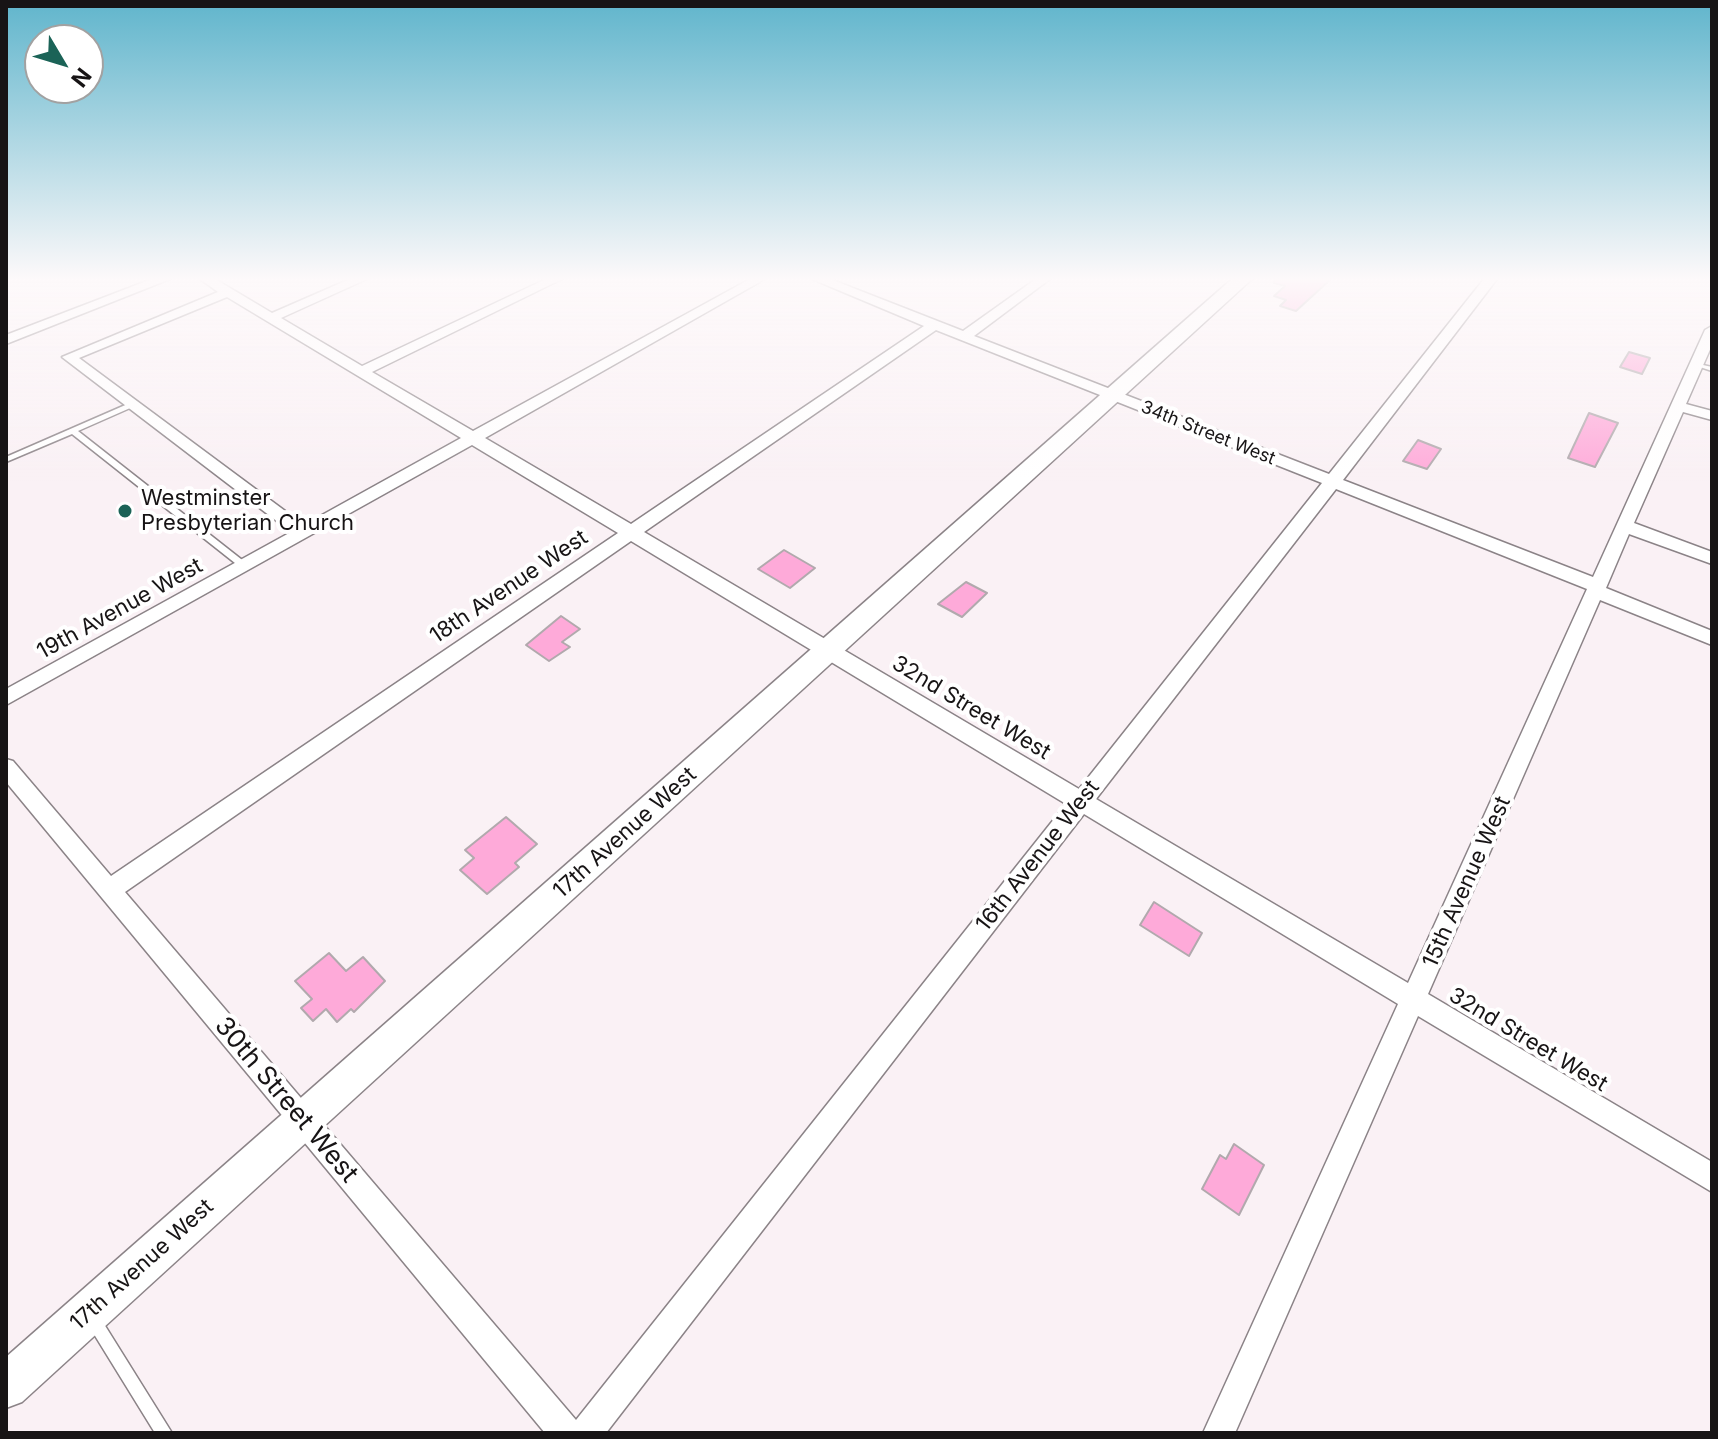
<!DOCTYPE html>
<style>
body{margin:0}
#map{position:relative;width:1718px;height:1439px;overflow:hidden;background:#faf1f5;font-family:Inter,sans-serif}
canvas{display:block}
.frame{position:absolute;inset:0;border:8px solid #171415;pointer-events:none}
.north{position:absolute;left:24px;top:24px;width:80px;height:80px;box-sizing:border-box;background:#fff;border:2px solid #a2a1a1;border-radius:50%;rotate:128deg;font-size:22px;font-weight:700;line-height:32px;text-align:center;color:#171415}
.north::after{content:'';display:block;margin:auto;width:28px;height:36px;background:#1b6357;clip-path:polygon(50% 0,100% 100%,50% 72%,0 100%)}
</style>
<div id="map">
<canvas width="1718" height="1439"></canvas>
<div class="frame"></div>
<div class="north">N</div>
</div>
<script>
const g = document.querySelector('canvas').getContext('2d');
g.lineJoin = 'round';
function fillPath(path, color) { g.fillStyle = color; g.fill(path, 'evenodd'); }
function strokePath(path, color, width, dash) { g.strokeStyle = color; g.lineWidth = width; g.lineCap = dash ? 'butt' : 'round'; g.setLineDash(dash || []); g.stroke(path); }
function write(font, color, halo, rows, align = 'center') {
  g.font = font + ' Inter,sans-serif'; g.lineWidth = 8; g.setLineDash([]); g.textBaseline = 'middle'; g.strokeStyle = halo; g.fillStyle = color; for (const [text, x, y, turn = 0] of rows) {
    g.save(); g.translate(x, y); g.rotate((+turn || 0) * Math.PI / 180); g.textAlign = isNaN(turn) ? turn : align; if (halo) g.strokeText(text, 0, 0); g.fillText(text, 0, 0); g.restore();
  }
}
const building = new Path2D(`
 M1275 279H1331L1296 311 1280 306 1286 300 1274 296 1285 286 1274 283Z
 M1629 352 1650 358 1642 374 1620 367Z
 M1589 413 1618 423 1595 467 1568 458Z
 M1418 440 1441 449 1427 469 1403 461Z
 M784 550 815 568 790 588 758 569Z
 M966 582 987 593 962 617 938 604Z
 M561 616 580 629 562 642 570 647 549 661 526 645Z
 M506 817 537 844 515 863 519 867 487 894 460 870 474 858 465 850Z
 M1154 902 1202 933 1189 956 1140 925Z
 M329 953 346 971 363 957 385 981 354 1012 351 1009 337 1022 326 1009 313 1021 301 1008 312 999 295 981Z
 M1234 1144 1264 1165 1239 1215 1202 1189 1220 1155 1226 1159Z`);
fillPath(building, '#feaad9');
strokePath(building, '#b1a9ad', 2);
const lane = new Path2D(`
 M1694 363 1712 367V371L1694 365Z
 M130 403 137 405 78 431 246 563 247 565 246 567H240L72 434 6 462V457Z
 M94 1313 99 1316 172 1433H155L89 1326 86 1321 89 1316Z`);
const street = new Path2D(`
 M152 279H170L6 344V335Z
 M200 279H215L272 313 350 279H367L281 318 362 366 546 279H562L372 372 473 431 750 279H765L485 438 631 524 924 326 812 279H830L963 331 1036 279H1050L974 336 1329 474 1484 279H1497L1343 480 1593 577 1705 330 1712 326V345L1686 404 1712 411V420L1683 412 1634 523 1712 552V564L1629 534 1606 588 1712 631V645L1600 600 1428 994 1712 1162V1192L1418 1016 1235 1433H1203L1398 1004 1084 814 606 1433H545L6 782V759L13 761 111 876 618 533 472 445 6 705V689L291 532 62 357 218 292ZM227 297 461 438 304 525 79 358ZM936 330 1322 483 1079 789 644 532ZM1336 489 1587 589 1408 983 1096 799ZM631 541 1066 804 576 1420 125 892Z`);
const secondary = new Path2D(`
 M1232 279H1252L22 1402 6 1408V1357Z`);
strokePath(lane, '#8b8387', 3);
strokePath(street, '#8b8387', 3);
strokePath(secondary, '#8b8387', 3);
fillPath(lane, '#fff');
fillPath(street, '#fff');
fillPath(secondary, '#fff');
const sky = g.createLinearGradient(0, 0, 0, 481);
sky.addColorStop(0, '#60b5cc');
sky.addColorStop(0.58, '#fdf9fa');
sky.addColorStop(1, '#fdf9fa00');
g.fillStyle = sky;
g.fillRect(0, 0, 1718, 481);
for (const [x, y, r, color] of [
 [125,511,8,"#1b6357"]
]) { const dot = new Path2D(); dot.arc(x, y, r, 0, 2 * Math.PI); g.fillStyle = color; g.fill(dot); strokePath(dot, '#fff', 3); }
write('18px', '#171415', '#fff', [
 ["34th Street West",1208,433,22]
]);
write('22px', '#171415', '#fff', [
 ["Westminster",141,498],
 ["Presbyterian Church",141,523]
], 'left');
write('22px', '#171415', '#fff', [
 ["18th Avenue West",509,587,-34],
 ["19th Avenue West",120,609,-29],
 ["32nd Street West",971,708,31],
 ["17th Avenue West",625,833,-42],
 ["16th Avenue West",1038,856,-52],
 ["15th Avenue West",1467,882,-66],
 ["32nd Street West",1528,1040,31],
 ["17th Avenue West",142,1265,-42]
]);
write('26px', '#171415', '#fff', [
 ["30th Street West",286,1100,50]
]);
</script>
